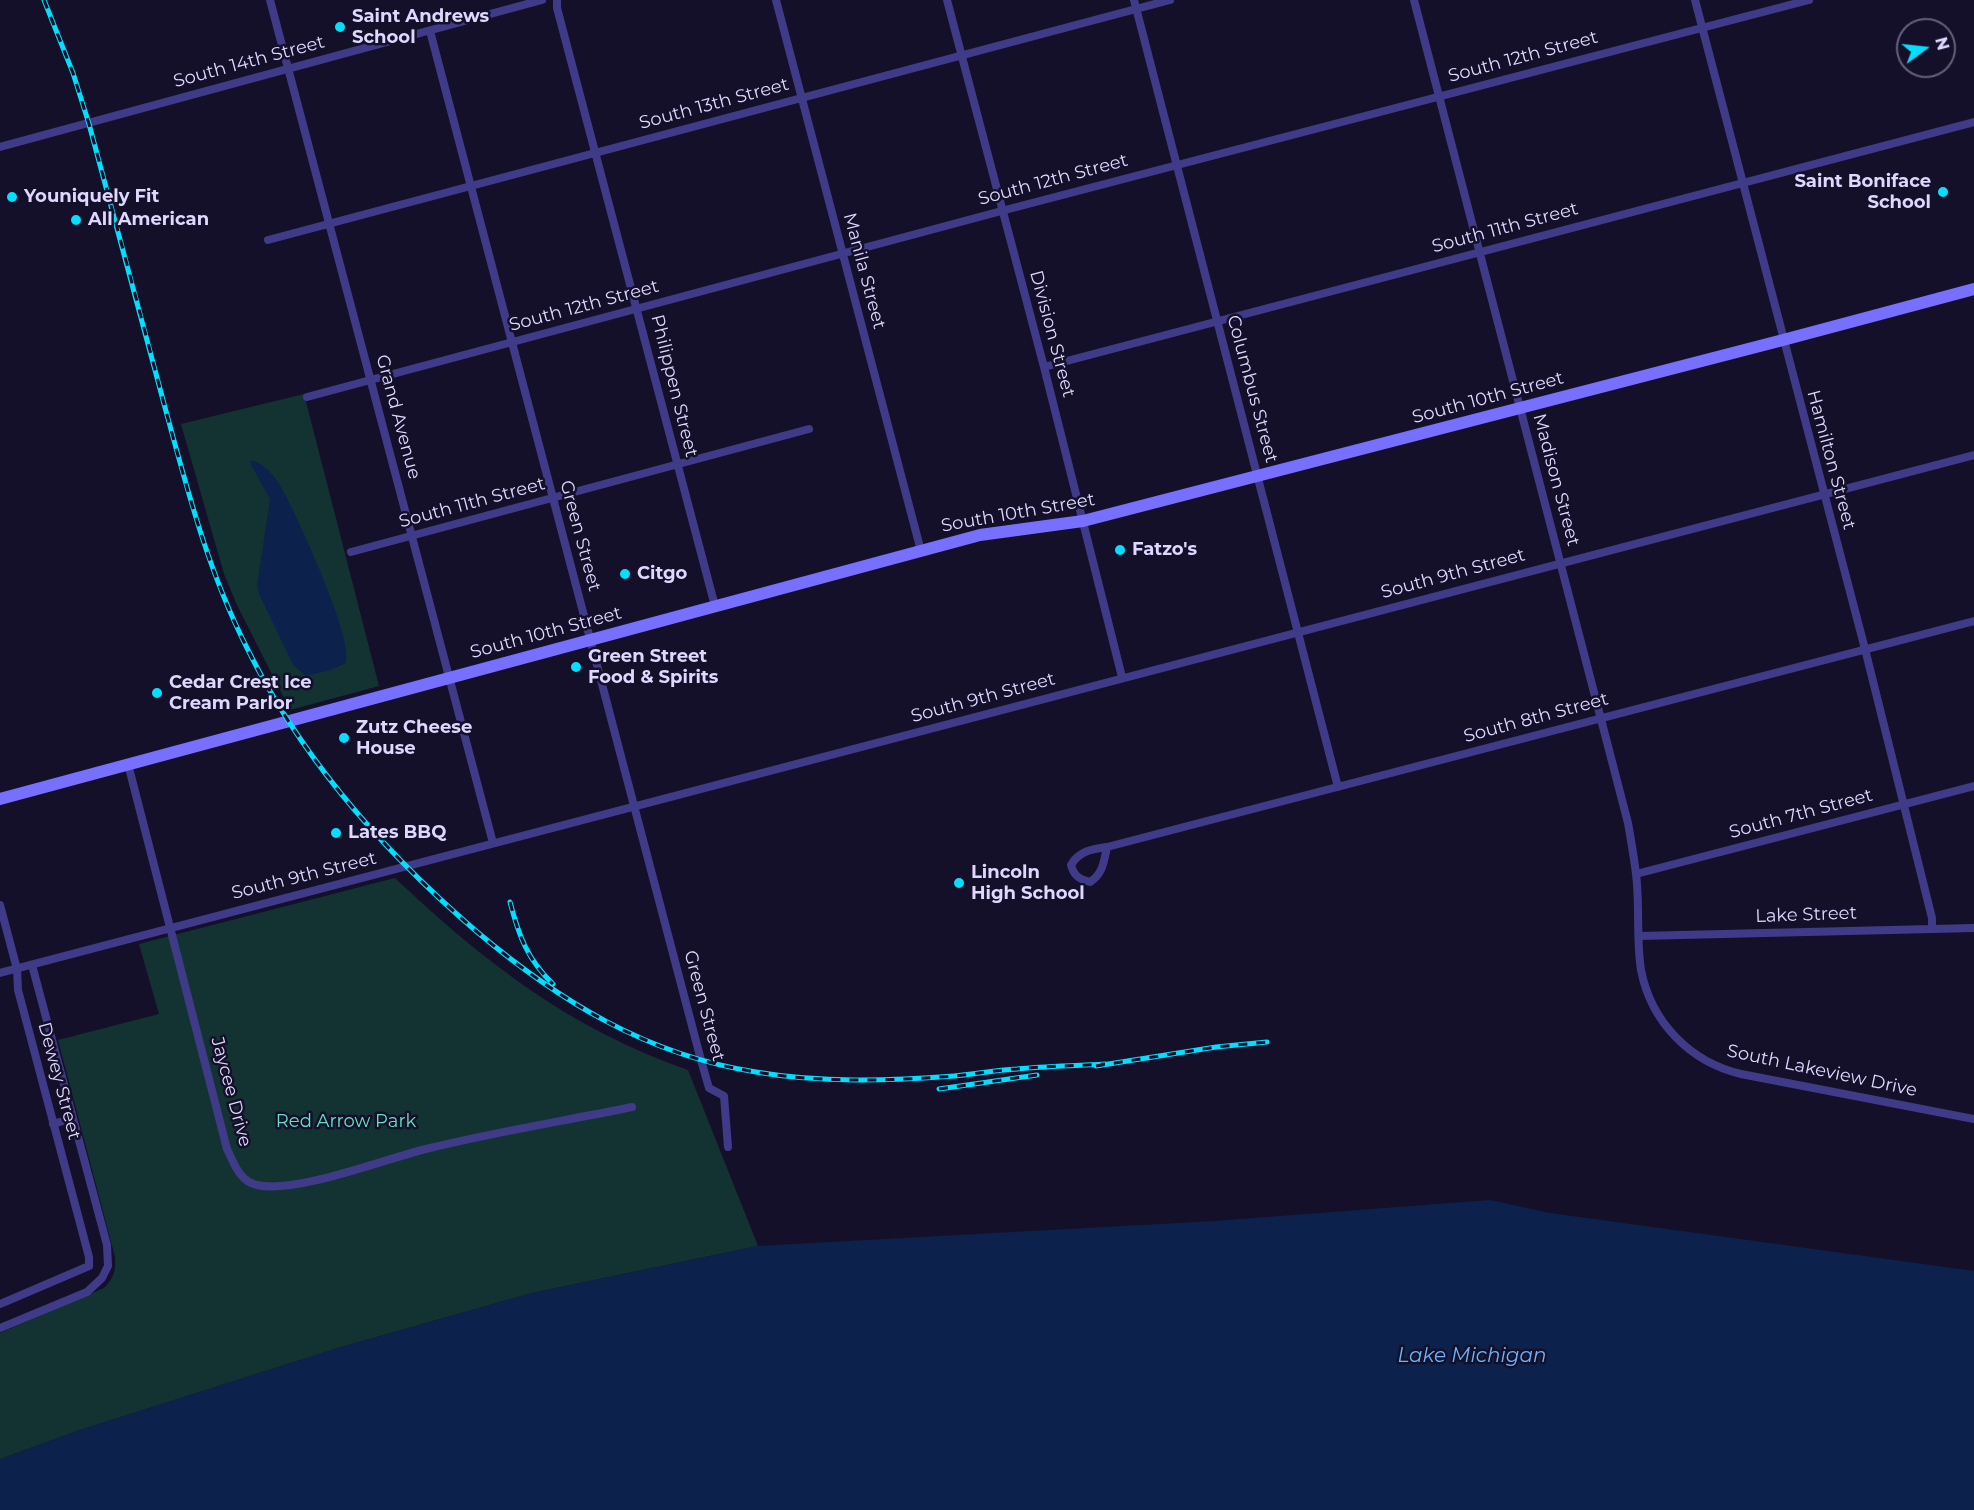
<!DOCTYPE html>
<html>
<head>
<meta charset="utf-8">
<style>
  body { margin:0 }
  #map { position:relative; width:1974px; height:1510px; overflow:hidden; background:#151029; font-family:Montserrat,sans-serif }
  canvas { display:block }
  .north { position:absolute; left:1896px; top:18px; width:60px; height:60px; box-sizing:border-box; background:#151029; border:2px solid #65607f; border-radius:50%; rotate:75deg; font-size:16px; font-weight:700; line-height:24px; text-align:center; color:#ded8ff }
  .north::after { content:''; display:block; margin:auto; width:21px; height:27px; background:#04deff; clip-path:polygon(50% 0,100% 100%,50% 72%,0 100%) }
</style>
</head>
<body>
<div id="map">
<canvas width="1974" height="1510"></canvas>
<div class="north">N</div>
</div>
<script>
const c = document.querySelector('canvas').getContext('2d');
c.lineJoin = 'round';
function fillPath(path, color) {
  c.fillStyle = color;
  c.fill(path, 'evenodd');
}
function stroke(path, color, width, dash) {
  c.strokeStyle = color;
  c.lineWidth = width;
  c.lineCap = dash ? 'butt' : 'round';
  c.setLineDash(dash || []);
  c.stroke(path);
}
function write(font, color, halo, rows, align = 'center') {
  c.font = font + ' Montserrat,sans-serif';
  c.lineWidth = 5;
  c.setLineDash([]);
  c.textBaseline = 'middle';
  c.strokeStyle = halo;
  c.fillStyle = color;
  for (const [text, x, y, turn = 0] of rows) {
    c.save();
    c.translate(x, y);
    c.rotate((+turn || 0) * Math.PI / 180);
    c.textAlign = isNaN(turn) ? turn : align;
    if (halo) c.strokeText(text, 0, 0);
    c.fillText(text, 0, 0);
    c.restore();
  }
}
fillPath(new Path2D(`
  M 304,394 L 379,686 L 290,710 L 237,605 L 224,574 L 181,424 Z
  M 395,878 C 484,962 570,1029 688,1070 L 758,1246 L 532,1293 L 338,1348 L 80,1430 L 0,1459 L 0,1333 L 104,1288 C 114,1278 116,1270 115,1257 L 58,1040 L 159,1014 L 139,944 Z`), '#133333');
fillPath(new Path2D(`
  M 251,460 C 264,463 275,476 281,487 C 296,513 354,639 346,663 L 330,670 L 306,676 L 293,665 L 259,594 L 257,585 L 270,499 L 250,463 Z
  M 1490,1200 L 1550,1213 L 1974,1271 L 1974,1510 L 0,1510 L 0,1459 L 80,1430 L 338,1348 L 532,1293 L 758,1246 L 1215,1221 Z`), '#0c224c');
stroke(new Path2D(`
  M 270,0 L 493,843
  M 557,0 L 557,8 L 715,606
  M 776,0 L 921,551
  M 947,0 L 1044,367 L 1122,677
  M 1134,0 L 1338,787
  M 1414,0 L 1628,823 C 1631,840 1634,857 1636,874 C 1640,905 1636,939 1641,970 C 1651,1022 1690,1062 1741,1074 L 1974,1119
  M 1695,0 L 1865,649 L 1932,918 L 1932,928
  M 430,31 L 701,1060 L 709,1088 L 724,1096 L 728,1147
  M 0,147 L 542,0
  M 268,240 L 1170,0
  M 1044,367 L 1974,122
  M 307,397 L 1009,209 L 1809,0
  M 351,552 L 809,429
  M 128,764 L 227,1149 C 234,1163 239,1181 257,1185 C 296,1194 384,1159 426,1149 C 494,1132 564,1121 632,1107
  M 1107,847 C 1104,861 1103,874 1090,882 C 1079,879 1074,876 1071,865 C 1079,851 1092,849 1107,847 L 1974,621
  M 1636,874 L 1974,786
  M 0,905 L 17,969 L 18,990 L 89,1257 L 89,1266
  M 1639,936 L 1974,928
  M 0,973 L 1974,455
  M 53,1124 L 73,1118
  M 0,1304 L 89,1266
  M 0,1328 L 87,1292 L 102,1278 L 108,1266 L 107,1245 L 32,965`), '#403b89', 8);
stroke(new Path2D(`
  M 0,799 L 980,535 L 1083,521 L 1783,340 L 1974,289`), '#776fff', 12);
const rail = new Path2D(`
  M 44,0 L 73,73 L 89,124 C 114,216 139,308 163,400 C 186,485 207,569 247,648 C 301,758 384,852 476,931 C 559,1001 647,1055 756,1072 C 821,1083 888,1081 954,1076 C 975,1074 996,1070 1017,1069 C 1046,1066 1075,1066 1105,1064
  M 510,902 C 519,936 527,959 553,984
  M 1096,1066 L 1216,1047 L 1267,1042
  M 939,1089 L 1037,1075`);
stroke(rail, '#04deff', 5);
stroke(rail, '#151029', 3, [9]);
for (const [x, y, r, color] of [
  [340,27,6,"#04deff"],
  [1943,192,6,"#04deff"],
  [12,197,6,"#04deff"],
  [76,220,6,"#04deff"],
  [1120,550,6,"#04deff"],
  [625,574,6,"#04deff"],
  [576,667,6,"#04deff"],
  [157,693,6,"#04deff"],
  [344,738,6,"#04deff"],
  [336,833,6,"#04deff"],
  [959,883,6,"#04deff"]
]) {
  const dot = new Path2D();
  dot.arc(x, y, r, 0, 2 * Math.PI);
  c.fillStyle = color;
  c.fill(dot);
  stroke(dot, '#151029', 2);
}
write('bold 18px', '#ded8ff', '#151029', [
  ["Saint Andrews",352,17],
  ["School",352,38],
  ["Saint Boniface",1931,182,"right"],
  ["School",1931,203,"right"],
  ["Youniquely Fit",24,197],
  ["All American",88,220],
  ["Fatzo's",1132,550],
  ["Citgo",637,574],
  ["Green Street",588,657],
  ["Food & Spirits",588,678],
  ["Cedar Crest Ice",169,683],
  ["Cream Parlor",169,704],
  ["Zutz Cheese",356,728],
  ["House",356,749],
  ["Lates BBQ",348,833],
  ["Lincoln",971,873],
  ["High School",971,894]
], 'left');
write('18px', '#ded8ff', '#151029', [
  ["South 12th Street",1523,57,-15],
  ["South 14th Street",249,62,-15],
  ["South 13th Street",714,104,-15],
  ["South 12th Street",1053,180,-15],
  ["South 11th Street",1505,228,-15],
  ["Manila Street",864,271,75],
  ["South 12th Street",584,306,-15],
  ["Division Street",1052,334,75],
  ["Philippen Street",674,386,76],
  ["Columbus Street",1252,389,75],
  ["South 10th Street",1488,398,-15],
  ["Grand Avenue",398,417,75],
  ["Hamilton Street",1831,460,75],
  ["Madison Street",1556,480,75],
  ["South 11th Street",472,503,-15],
  ["South 10th Street",1018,513,-10],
  ["Green Street",580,536,75],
  ["South 9th Street",1453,574,-15],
  ["South 10th Street",546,633,-15],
  ["South 9th Street",983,698,-15],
  ["South 8th Street",1536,718,-15],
  ["South 7th Street",1801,814,-15],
  ["South 9th Street",304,876,-14],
  ["Lake Street",1806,915,-2],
  ["Green Street",704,1006,75],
  ["South Lakeview Drive",1822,1071,12],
  ["Dewey Street",59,1081,75],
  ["Jaycee Drive",231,1092,75]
]);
write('18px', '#61e2c6', '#151029', [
  ["Red Arrow Park",346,1122]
]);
write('italic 20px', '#66b4ff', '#151029', [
  ["Lake Michigan",1472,1356]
]);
</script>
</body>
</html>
